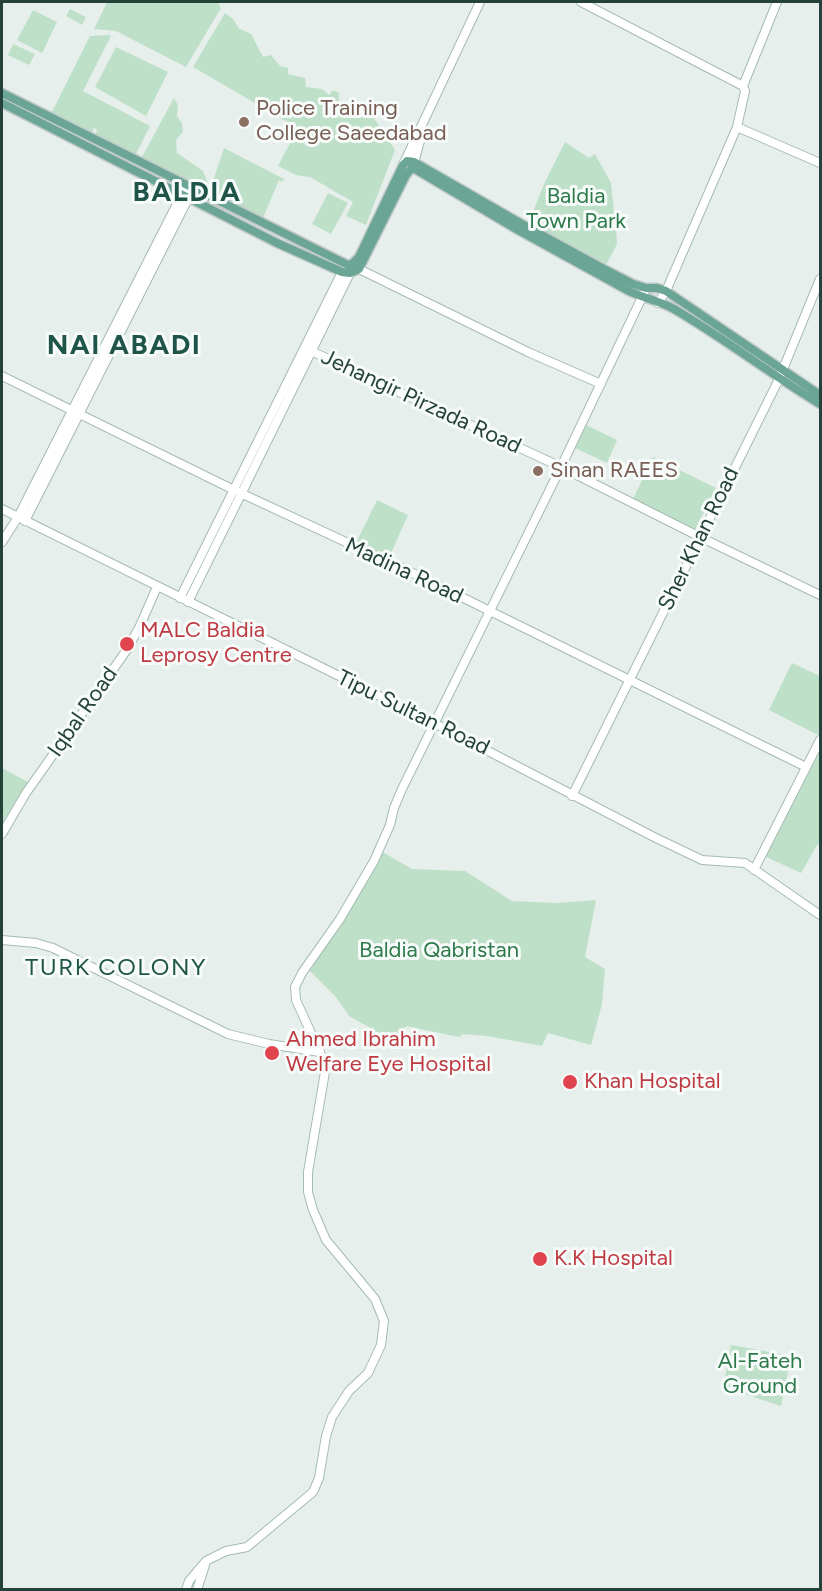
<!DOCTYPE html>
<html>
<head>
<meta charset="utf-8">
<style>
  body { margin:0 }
  #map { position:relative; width:822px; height:1591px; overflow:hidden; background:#e6efeb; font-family:Figtree,sans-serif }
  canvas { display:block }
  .frame { position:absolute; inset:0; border:3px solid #24423a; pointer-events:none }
</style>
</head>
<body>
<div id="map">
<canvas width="822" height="1591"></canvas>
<div class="frame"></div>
</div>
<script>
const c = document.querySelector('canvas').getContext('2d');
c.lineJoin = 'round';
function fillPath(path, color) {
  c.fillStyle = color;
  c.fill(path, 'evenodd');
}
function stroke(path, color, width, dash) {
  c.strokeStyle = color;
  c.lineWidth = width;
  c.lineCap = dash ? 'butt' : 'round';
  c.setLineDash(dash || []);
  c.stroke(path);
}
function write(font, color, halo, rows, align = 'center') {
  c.font = font + ' Figtree,sans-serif';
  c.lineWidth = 6;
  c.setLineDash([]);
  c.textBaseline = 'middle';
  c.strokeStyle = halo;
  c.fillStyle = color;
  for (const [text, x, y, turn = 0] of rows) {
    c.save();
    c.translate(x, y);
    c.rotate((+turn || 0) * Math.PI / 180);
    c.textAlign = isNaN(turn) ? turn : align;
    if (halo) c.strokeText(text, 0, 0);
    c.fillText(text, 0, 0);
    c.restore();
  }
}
fillPath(new Path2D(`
  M 107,2 L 218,2 L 221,8 L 186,67 L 116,31 L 94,29 Z
  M 70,9 L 86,17 L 82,25 L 66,16 Z
  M 33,10 L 57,22 L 42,53 L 17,40 Z
  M 225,13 L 234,20 L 238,28 L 251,34 L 263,57 L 271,55 L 280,66 L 288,68 L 288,74 L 305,78 L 306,87 L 322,89 L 329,95 L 333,90 L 339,93 L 339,101 L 372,115 L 395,150 L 366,225 L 346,216 L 353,202 L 310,177 L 296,175 L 278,166 L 298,128 L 193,67 Z
  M 108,35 L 111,36 L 83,91 L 150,126 L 136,154 L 96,134 L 97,129 L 94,128 L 92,132 L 52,112 L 90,36 Z
  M 13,44 L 35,54 L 29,65 L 8,55 Z
  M 116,47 L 168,72 L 146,116 L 95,87 Z
  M 174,98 L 178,105 L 177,116 L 182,123 L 183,132 L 176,140 L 177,153 L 203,171 L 208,183 L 204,188 L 142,157 Z
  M 565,142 L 589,158 L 595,154 L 611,183 L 616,230 L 617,244 L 604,269 L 527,227 L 544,184 Z
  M 224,148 L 284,179 L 282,182 L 279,180 L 263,218 L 212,192 L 214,189 L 211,187 Z
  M 328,193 L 348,203 L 331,234 L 312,224 Z
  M 582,423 L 617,440 L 607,463 L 571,446 Z
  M 653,457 L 716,488 L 695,530 L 633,499 Z
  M 377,500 L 408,515 L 387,562 L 354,547 Z
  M 792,663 L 820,676 L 820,736 L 769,710 Z
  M 820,746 L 820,844 L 817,845 L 801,873 L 762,855 Z
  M 2,768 L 28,782 L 2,823 Z
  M 381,851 L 412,869 L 465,871 L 512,901 L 556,903 L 596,900 L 585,957 L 605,969 L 602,1004 L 591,1045 L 548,1033 L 542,1046 L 487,1036 L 463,1034 L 459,1037 L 406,1026 L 400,1037 L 385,1036 L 349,1016 L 336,997 L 305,966 Z
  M 731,1345 L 791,1356 L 781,1406 L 723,1387 Z`), '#bfe0c8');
const secondary = new Path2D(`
  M 581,2 L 743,86
  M 737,127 L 820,163
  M 403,165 L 480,2
  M 413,166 L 422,134
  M 359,269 L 528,352 L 601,384
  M 658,303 L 666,291 L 737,127 L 745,91 L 743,86 L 777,2
  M 311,351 L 561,467 L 700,537 L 820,595
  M 2,376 L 234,490 L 419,576 L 806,767
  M 2,509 L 434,723 L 654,837 L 702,860 L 745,863 L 820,915
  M 25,521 L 191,193
  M 2,542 L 18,517 L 186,186
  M 180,598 L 342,272
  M 188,602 L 350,273
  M 572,796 L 779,379 L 820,279
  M 2,834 L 26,793 L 126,651 L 139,628 L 157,587
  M 754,870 L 820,740
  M 2,940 L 36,943 L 53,948 L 228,1034 L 269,1044 L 320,1052
  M 186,1590 L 189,1581 L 206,1561 L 226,1551 L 247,1547 L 313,1492 L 319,1478 L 326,1436 L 332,1417 L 349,1391 L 368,1373 L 381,1345 L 384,1321 L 375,1299 L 326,1240 L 313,1210 L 308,1192 L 308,1172 L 326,1066 L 296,1000 L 295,987 L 302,973 L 340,919 L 374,861 L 390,825 L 394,808 L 402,789 L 561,467 L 644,293
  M 197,1590 L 205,1565`);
const primary = new Path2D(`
  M 2,93 L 348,265 L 352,264 L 359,257 L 403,165 L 407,161 L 414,162 L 527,227 L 604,269 L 633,284 L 646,288 L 657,288 L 666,291 L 820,395
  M 2,103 L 277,243 L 342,272 L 350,273 L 359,269 L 406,175 L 411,169 L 415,169 L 518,230 L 627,290 C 642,298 660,301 674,309 C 724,338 770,374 820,404`);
stroke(secondary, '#a4bbb3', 10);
stroke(primary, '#c2cac8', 11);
stroke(secondary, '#fff', 8);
stroke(primary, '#6aa596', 8);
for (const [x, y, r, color] of [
  [244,122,6,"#8d6e63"],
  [538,471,6,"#8d6e63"],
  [127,644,8,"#e0444e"],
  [272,1053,8,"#e0444e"],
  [570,1082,8,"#e0444e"],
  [540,1259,8,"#e0444e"]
]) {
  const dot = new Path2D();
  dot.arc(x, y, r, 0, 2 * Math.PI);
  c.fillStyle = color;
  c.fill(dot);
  stroke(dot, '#f7fbf9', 2);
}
write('22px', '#785e54', '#f7fbf9', [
  ["Police Training",256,109],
  ["College Saeedabad",256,134],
  ["Sinan RAEES",550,471]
], 'left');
write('22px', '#2d7a4b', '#f7fbf9', [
  ["Baldia",576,197],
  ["Town Park",576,222],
  ["Baldia Qabristan",439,951],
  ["Al-Fateh",760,1362],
  ["Ground",760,1387]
]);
write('22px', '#24423a', '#f7fbf9', [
  ["Jehangir Pirzada Road",421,402,25],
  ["Sher Khan Road",699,539,-64],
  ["Madina Road",404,571,25],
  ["Iqbal Road",83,712,-55],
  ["Tipu Sultan Road",413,713,26]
]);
write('22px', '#be3a42', '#f7fbf9', [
  ["MALC Baldia",140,631],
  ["Leprosy Centre",140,656],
  ["Ahmed Ibrahim",286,1040],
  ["Welfare Eye Hospital",286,1065],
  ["Khan Hospital",584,1082],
  ["K.K Hospital",554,1259]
], 'left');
c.letterSpacing = '1.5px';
write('24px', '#1f5548', '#f7fbf9', [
  ["TURK COLONY",116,968]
]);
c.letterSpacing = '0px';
c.letterSpacing = '1.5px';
write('bold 28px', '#1f5548', '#f7fbf9', [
  ["BALDIA",187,193],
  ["NAI ABADI",124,346]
]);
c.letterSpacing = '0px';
</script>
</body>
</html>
